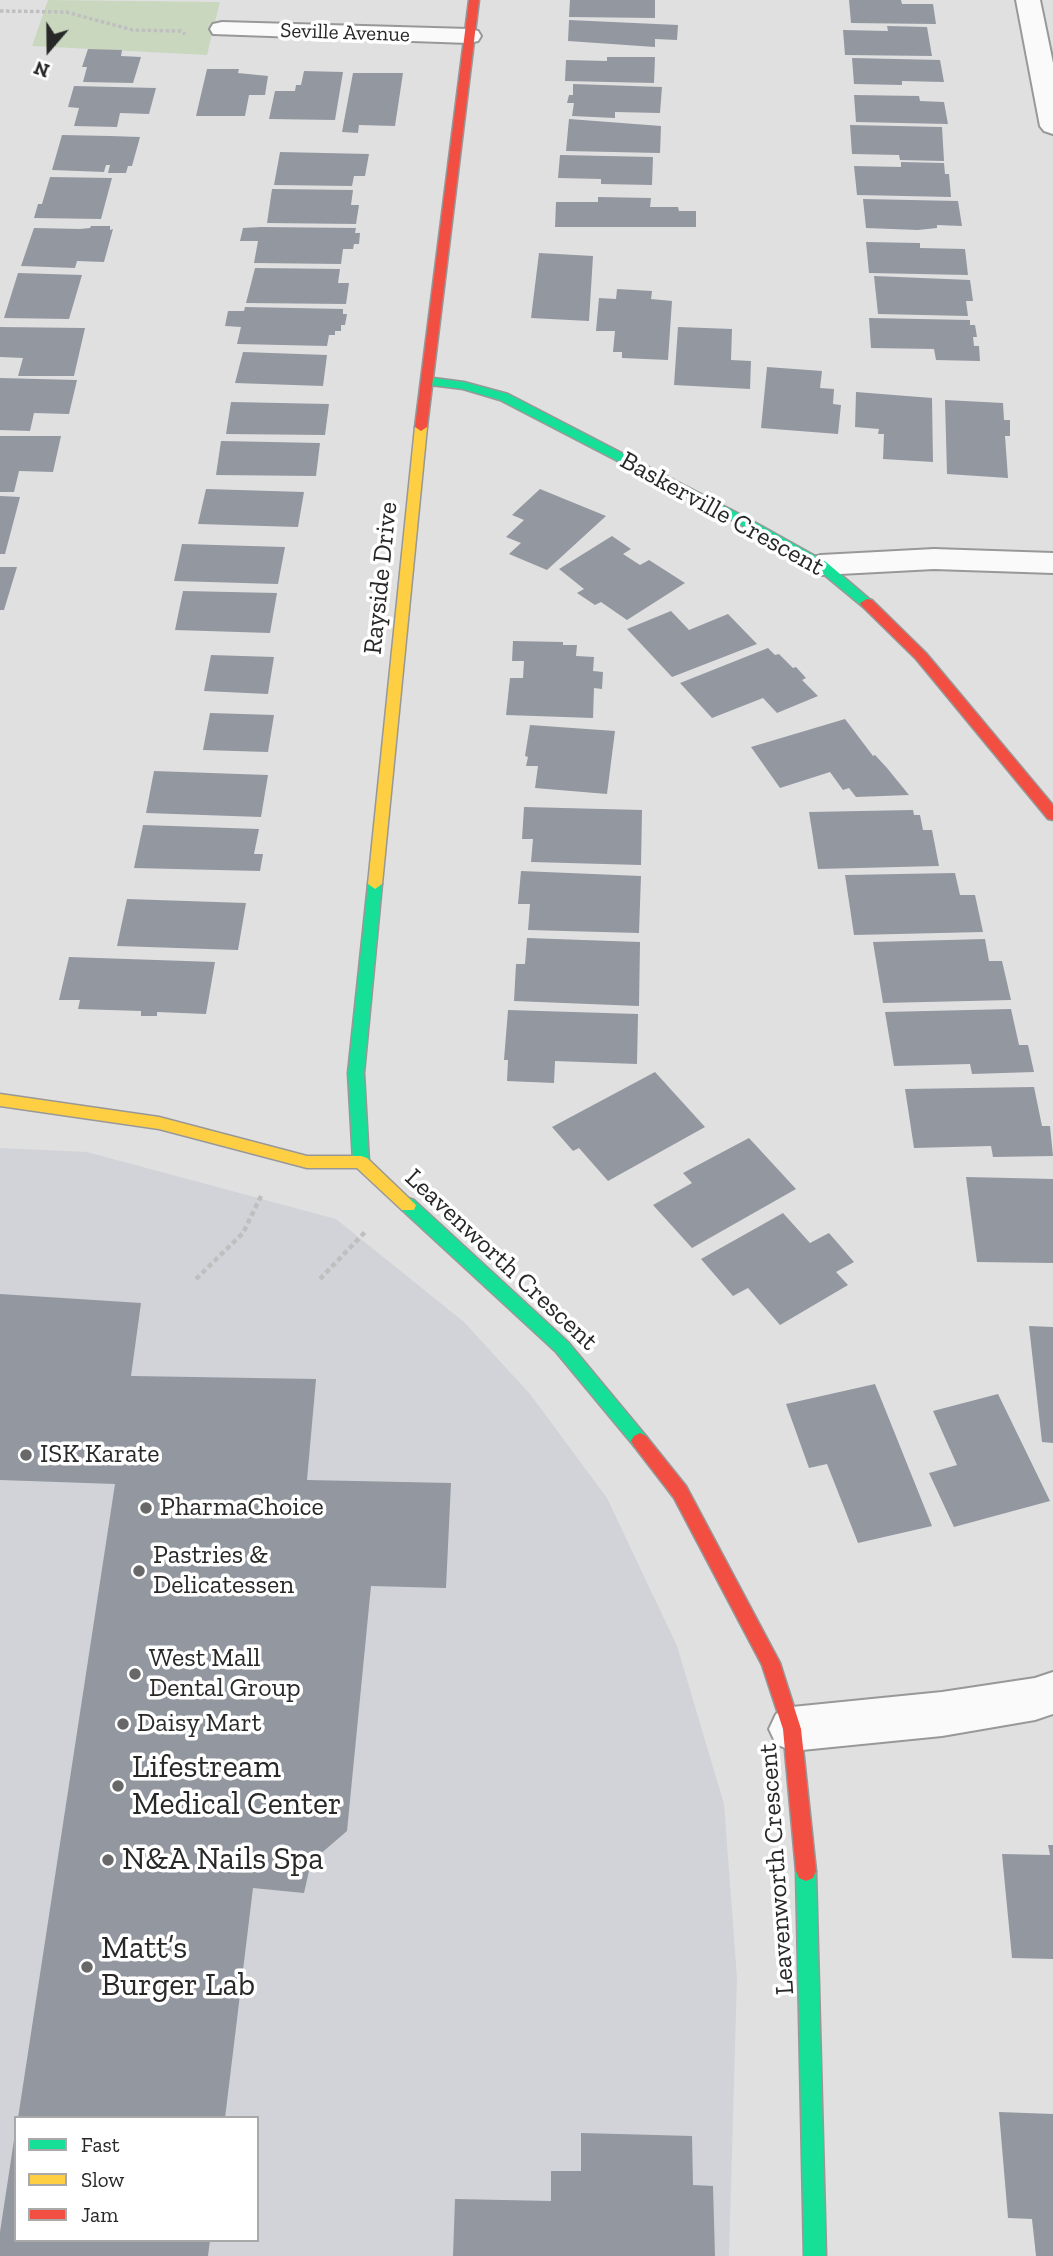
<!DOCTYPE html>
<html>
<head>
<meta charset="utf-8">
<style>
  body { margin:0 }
  #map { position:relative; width:1053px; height:2256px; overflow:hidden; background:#e0e0e1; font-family:"Zilla Slab",serif }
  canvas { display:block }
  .legend { position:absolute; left:14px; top:2116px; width:245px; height:126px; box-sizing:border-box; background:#fff; border:2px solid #a9a9a9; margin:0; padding:9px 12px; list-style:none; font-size:21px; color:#282828 }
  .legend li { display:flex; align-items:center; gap:14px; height:35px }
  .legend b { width:35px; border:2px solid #a9a9a9 }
  .north { position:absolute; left:14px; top:14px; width:70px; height:70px; -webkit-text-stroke:5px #fff; paint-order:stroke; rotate:200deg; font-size:19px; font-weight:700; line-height:28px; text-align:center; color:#282828 }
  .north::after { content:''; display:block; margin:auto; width:24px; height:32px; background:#282828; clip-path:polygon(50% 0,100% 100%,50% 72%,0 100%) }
</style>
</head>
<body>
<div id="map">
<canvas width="1053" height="2256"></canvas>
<ul class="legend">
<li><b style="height:9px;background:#16e098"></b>Fast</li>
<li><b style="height:9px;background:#ffcf43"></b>Slow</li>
<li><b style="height:9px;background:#f24e42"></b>Jam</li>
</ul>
<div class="north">N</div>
</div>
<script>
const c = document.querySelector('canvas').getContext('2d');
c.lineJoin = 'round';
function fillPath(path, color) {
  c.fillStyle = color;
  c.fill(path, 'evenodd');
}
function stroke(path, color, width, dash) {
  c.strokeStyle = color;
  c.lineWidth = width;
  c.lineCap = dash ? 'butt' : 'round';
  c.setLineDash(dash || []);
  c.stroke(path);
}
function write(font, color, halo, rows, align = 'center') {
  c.font = font + ' "Zilla Slab",serif';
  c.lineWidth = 7;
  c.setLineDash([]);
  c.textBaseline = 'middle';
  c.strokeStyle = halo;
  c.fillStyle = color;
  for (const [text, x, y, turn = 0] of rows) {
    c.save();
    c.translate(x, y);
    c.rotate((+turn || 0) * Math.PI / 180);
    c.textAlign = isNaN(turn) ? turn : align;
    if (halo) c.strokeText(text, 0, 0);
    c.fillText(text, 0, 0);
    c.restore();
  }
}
fillPath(new Path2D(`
  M 0,1148 L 87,1152 L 336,1219 L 464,1322 L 530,1394 L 607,1498 L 677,1646 L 724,1804 L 737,1978 L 729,2256 L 0,2256 ZM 16,2118 L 257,2118 L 257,2240 L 16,2240 Z`), '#d1d3d8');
fillPath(new Path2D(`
  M 48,0 L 220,2 L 207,55 L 32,46 Z`), '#c9d7be');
fillPath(new Path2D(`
  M 570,0 L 655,0 L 655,18 L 569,17 Z
  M 849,0 L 901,0 L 902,4 L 933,4 L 936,24 L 851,23 Z
  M 569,20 L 678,25 L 677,40 L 655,39 L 655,47 L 568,41 Z
  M 887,26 L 927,27 L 932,56 L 845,55 L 843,30 L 888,31 Z
  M 88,49 L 122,50 L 121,56 L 141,57 L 133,83 L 83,82 L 87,67 L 82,67 Z
  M 607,57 L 655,57 L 654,83 L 565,81 L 566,60 L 607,61 Z
  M 852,58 L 940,60 L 944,82 L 902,81 L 902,85 L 854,84 Z
  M 207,69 L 239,69 L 238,73 L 268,76 L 265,95 L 249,95 L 245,116 L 196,116 Z
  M 304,71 L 343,72 L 335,120 L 269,119 L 275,91 L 295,91 L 296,85 L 301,85 Z
  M 353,73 L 403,73 L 395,126 L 359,125 L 358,133 L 342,132 Z
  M 573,84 L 662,87 L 660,113 L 615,112 L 615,118 L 572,116 L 574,103 L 567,103 L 569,95 L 573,95 Z
  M 74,86 L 156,88 L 149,114 L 120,113 L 117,127 L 74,126 L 79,108 L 68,107 Z
  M 854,95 L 919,96 L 920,101 L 944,102 L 948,124 L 856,122 Z
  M 569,119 L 661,126 L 660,153 L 566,151 Z
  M 850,125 L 942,127 L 944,161 L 900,160 L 899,155 L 852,154 Z
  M 62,135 L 110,136 L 140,137 L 132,166 L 128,166 L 126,173 L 108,173 L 110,165 L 106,165 L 104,172 L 52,170 Z
  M 280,152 L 369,154 L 365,176 L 354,176 L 352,186 L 274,185 Z
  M 560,155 L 653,157 L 652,185 L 601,184 L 601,179 L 558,178 Z
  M 901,162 L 944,163 L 945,174 L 949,174 L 951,197 L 857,195 L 854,166 L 901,167 Z
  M 50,177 L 112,178 L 101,219 L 34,218 L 38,204 L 42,204 Z
  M 272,189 L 353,190 L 351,205 L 359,205 L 356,224 L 267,223 Z
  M 598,197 L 651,198 L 650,207 L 678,207 L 679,211 L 696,211 L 696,227 L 555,227 L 556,202 L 598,202 Z
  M 863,199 L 958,201 L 962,226 L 937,225 L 937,228 L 918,230 L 866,228 Z
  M 91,226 L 110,226 L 110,230 L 113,229 L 104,262 L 77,261 L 75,268 L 21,266 L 34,228 L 80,229 L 90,228 Z
  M 261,227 L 356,228 L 355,233 L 360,233 L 359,244 L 354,244 L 353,249 L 343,249 L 341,264 L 254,263 L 258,241 L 240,241 L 243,228 Z
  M 866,242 L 920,243 L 920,248 L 965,249 L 968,275 L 869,273 Z
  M 539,253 L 593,256 L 589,321 L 531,318 Z
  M 255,268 L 340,269 L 338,283 L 349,283 L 346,304 L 246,303 Z
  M 18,273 L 82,275 L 69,319 L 4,318 Z
  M 874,276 L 970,280 L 973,301 L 966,301 L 968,316 L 878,314 Z
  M 617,289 L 652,291 L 651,299 L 672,301 L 668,360 L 622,358 L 622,352 L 613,352 L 615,331 L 596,331 L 599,298 L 616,299 Z
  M 245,307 L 343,309 L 343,314 L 347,314 L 345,325 L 341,325 L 341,331 L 335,331 L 335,335 L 329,335 L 327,346 L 237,344 L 241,327 L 225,326 L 228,311 L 244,311 Z
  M 869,318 L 970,320 L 970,325 L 975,325 L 977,337 L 973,337 L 974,346 L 979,346 L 980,361 L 936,360 L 934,349 L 871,348 Z
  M 0,327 L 85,328 L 74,376 L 18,376 L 23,358 L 0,357 Z
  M 678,327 L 732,329 L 731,360 L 751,361 L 750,389 L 674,385 Z
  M 243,352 L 327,355 L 323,386 L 235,383 Z
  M 767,367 L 822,371 L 820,388 L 834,389 L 833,404 L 841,405 L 838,434 L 761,428 Z
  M 0,378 L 77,380 L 69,414 L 34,413 L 30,431 L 0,430 Z
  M 856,392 L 932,398 L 933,462 L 883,459 L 884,434 L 878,434 L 879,429 L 855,427 Z
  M 945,400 L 1003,403 L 1004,420 L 1010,420 L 1010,436 L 1005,436 L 1008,478 L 947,474 Z
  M 231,402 L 329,404 L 325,435 L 226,434 Z
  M 0,436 L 61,436 L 53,472 L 19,471 L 14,492 L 0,492 Z
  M 221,441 L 320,443 L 316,476 L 216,475 Z
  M 206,489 L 304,492 L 298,527 L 198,524 Z
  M 540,489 L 606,516 L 547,570 L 509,554 L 521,543 L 506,537 L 524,520 L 512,515 Z
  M 0,496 L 20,497 L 5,554 L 0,554 Z
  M 612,536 L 631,549 L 623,554 L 640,565 L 649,560 L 685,583 L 627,620 L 601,602 L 595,605 L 577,593 L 584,589 L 559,569 Z
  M 182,544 L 285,547 L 278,584 L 174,581 Z
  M 0,567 L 17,567 L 4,610 L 0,610 Z
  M 183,591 L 277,593 L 270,633 L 175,630 Z
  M 671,611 L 689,630 L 728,614 L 757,644 L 672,677 L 627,629 Z
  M 513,641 L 563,642 L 563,645 L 577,645 L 576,656 L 594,657 L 593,671 L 603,672 L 602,689 L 594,688 L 593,718 L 506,715 L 510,678 L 523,678 L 524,661 L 512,661 Z
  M 768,648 L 775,655 L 779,654 L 793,668 L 796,667 L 806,678 L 802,680 L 818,696 L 777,713 L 763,698 L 712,718 L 680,683 Z
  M 211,655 L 274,657 L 268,694 L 204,691 Z
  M 210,713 L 274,715 L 268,752 L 203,750 Z
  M 845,719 L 873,756 L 875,755 L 887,768 L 909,795 L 856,797 L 849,788 L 843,790 L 830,772 L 780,788 L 751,747 Z
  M 530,725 L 615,731 L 607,794 L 535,788 L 538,766 L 526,766 L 528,757 L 525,756 Z
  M 154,771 L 268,775 L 261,817 L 146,813 Z
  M 524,807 L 642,810 L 641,865 L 531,862 L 533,839 L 522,839 Z
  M 913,810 L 914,815 L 920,815 L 923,830 L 932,830 L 939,866 L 818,869 L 809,812 Z
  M 143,825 L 259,829 L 254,854 L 263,854 L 260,871 L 134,868 Z
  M 521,871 L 641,876 L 639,933 L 528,930 L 530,904 L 518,904 Z
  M 955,873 L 960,895 L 975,895 L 983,932 L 854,935 L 845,875 Z
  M 127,899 L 246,903 L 238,950 L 117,946 Z
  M 527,938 L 640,942 L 639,1006 L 514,1001 L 516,964 L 525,964 Z
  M 985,939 L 989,961 L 1002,961 L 1011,1000 L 883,1003 L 873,942 Z
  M 69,957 L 215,962 L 206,1014 L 157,1012 L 157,1016 L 141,1016 L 141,1011 L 78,1009 L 80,1000 L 59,1000 Z
  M 1011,1009 L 1019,1045 L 1028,1045 L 1034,1072 L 972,1074 L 970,1064 L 894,1066 L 885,1012 Z
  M 508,1010 L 638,1014 L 637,1064 L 555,1061 L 554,1083 L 507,1081 L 508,1060 L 504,1060 Z
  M 655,1072 L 705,1127 L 608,1181 L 579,1148 L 573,1151 L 552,1127 Z
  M 1034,1087 L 1042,1126 L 1050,1126 L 1053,1156 L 993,1157 L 991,1146 L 914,1148 L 905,1089 Z
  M 749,1138 L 796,1189 L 692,1248 L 653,1205 L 692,1183 L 683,1173 Z
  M 966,1177 L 1053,1179 L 1053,1263 L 977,1262 Z
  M 783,1213 L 810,1243 L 829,1233 L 854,1262 L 836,1272 L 848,1285 L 780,1325 L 748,1288 L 733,1296 L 701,1259 Z
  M 0,1294 L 141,1303 L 131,1376 L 316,1379 L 307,1480 L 451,1483 L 446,1588 L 371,1586 L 347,1831 L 311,1862 L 304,1893 L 253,1888 L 225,2118 L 18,2118 L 115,1484 L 0,1480 Z
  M 1029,1326 L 1053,1327 L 1053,1443 L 1042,1442 Z
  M 875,1384 L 932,1526 L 858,1543 L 827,1464 L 809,1468 L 786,1404 Z
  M 998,1394 L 1050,1501 L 954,1527 L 929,1473 L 957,1465 L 933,1411 Z
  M 1048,1845 L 1053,1845 L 1053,1959 L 1012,1958 L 1002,1854 L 1050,1855 Z
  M 999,2112 L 1053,2114 L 1053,2256 L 1036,2256 L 1032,2219 L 1008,2218 Z
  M 581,2133 L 692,2136 L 693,2185 L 713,2186 L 715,2256 L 453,2256 L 455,2199 L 551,2201 L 551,2171 L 581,2171 Z
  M 14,2140 L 16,2240 L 210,2240 L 208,2256 L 0,2256 L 0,2232 Z`), '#9397a0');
const street = new Path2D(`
  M 1016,0 L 1040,0 L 1053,63 L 1053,134 L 1044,131 L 1040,126 Z
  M 222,22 L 469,29 L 478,31 L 481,36 L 478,41 L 469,43 L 213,34 L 210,29 L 213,24 Z
  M 934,549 L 1053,553 L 1053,573 L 934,569 L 821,575 L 810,572 L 805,565 L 810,558 L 821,555 Z
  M 1053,1672 L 1053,1714 L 1035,1720 L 942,1736 L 792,1751 L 776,1744 L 769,1729 L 776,1714 L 792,1707 L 942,1692 L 1035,1678 Z`);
const fast = new Path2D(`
  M 426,377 L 464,382 L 508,394 L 749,519 L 826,562 L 874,603 L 867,607 L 862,606 L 816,568 L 741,525 L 500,400 L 463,389 L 422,384 L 422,378 Z
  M 375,879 L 382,884 L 364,1073 L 369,1162 L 367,1166 L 355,1166 L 353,1162 L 348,1073 L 368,884 Z
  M 408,1198 L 414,1200 L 568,1342 L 646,1436 L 649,1441 L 646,1446 L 640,1449 L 634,1446 L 556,1352 L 402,1210 L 400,1205 L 402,1200 Z
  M 806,1861 L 813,1864 L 816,1871 L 826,2256 L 804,2256 L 796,1871 L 799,1864 Z`);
const slow = new Path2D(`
  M 421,423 L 427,427 L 382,884 L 375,889 L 368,884 L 415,427 Z
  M 0,1094 L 159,1117 L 307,1156 L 361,1156 L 367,1158 L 416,1205 L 414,1210 L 402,1210 L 357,1168 L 307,1168 L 159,1129 L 0,1106 Z`);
const jam = new Path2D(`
  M 469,0 L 479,0 L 427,427 L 421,431 L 415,427 Z
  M 867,599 L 872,600 L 926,653 L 1053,805 L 1053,820 L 1048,819 L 916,659 L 862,606 L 860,603 Z
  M 640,1433 L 646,1436 L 686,1486 L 780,1663 L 801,1729 L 816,1871 L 813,1878 L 806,1881 L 799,1878 L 796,1871 L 783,1729 L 762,1665 L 674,1498 L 634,1446 L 631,1441 L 634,1436 Z`);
stroke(street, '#989898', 4);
stroke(fast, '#989898', 3);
stroke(slow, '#989898', 3);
stroke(jam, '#989898', 3);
stroke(new Path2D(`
  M 0,11 L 66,12 L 133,30 L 181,31 L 185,34`), '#bfbfc0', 3.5, [3.5, 2.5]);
stroke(new Path2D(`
  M 196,1279 L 243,1233 L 262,1194
  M 320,1279 L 367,1230`), '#bfbfc0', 4.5, [5, 3.5]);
fillPath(street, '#fafafa');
fillPath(fast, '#16e098');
fillPath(slow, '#ffcf43');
fillPath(jam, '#f24e42');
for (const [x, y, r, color] of [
  [26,1455,7,"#686869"],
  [146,1508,7,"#686869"],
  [139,1571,7,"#686869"],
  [135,1674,7,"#686869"],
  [123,1724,7,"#686869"],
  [118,1786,7,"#686869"],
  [108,1860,7,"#686869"],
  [87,1967,7,"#686869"]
]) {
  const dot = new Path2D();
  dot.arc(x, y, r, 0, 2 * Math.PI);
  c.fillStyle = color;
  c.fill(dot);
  stroke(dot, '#fff', 2.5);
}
write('21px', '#282828', '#fff', [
  ["Seville Avenue",345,33,2]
]);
write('26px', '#282828', '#fff', [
  ["Baskerville Crescent",722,514,29],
  ["Rayside Drive",381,578,-84],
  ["Leavenworth Crescent",501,1260,43],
  ["Leavenworth Crescent",777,1869,-94]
]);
write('26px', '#282828', '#fff', [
  ["ISK Karate",40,1455],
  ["PharmaChoice",160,1508],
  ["Pastries &",153,1556],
  ["Delicatessen",153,1586],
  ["West Mall",149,1659],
  ["Dental Group",149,1689],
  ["Daisy Mart",137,1724]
], 'left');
write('32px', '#282828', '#fff', [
  ["Lifestream",132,1768],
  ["Medical Center",132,1805],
  ["N&A Nails Spa",122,1860],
  ["Matt’s",101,1949],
  ["Burger Lab",101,1986]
], 'left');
</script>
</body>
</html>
